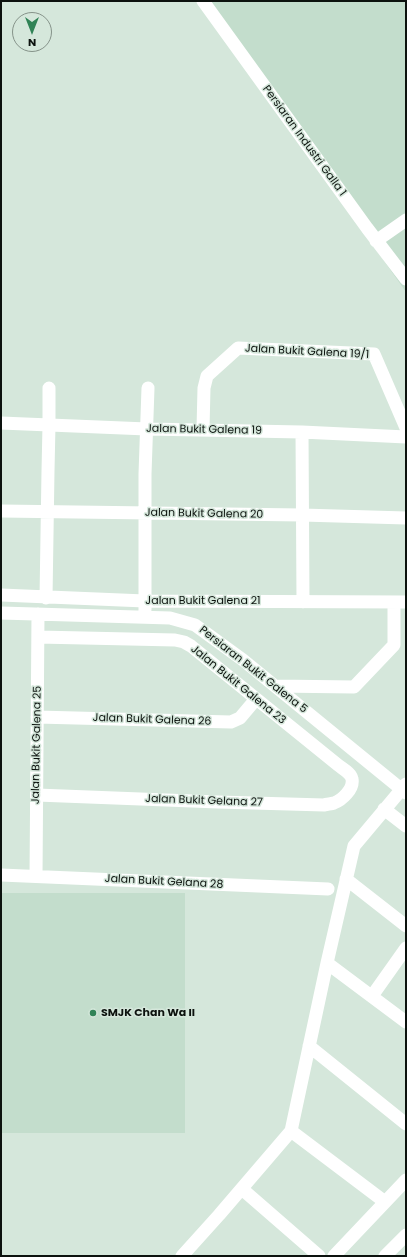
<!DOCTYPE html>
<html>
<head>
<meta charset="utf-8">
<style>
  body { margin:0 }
  #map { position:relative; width:407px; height:1257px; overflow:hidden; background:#d5e7db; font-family:Poppins,sans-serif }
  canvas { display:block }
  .frame { position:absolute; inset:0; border:2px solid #0c120e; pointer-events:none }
  .north { position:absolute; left:12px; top:12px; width:40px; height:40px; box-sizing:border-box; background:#d5e7db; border:1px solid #859289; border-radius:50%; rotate:180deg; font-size:11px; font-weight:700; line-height:16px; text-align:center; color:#0c120e }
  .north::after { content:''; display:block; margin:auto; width:14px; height:18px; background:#308356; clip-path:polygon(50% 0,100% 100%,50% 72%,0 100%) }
</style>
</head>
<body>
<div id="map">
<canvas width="407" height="1257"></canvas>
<div class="frame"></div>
<div class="north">N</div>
</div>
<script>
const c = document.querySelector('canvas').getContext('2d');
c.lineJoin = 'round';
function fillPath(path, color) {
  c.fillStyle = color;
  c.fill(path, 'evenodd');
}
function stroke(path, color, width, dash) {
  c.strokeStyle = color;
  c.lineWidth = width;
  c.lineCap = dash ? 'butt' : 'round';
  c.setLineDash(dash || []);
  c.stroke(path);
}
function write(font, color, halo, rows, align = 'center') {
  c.font = font + ' Poppins,sans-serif';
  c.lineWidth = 3;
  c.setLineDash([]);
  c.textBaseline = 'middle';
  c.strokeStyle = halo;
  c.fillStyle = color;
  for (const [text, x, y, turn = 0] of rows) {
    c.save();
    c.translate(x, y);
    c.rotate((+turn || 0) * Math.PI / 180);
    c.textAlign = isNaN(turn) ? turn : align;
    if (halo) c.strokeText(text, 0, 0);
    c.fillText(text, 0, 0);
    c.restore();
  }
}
fillPath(new Path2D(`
  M 200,1 L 406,1 L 406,292 Z
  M 1,893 L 185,893 L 185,1133 L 1,1133 Z`), '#c3ddcc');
stroke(new Path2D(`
  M 203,1 L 367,228 L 406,279
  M 376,241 L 406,220
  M 1,423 L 147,429 L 302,432 L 406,437
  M 203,429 L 204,388 L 207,376 L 238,348 L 374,354 L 406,428
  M 302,432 L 303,602
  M 1,511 L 302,515 L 406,518
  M 1,595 L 145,601 L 406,602
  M 46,598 L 48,471 L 49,425 L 49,388
  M 145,610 L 145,474 L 148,388
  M 1,613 L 170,618 L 195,625 L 243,660 L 406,793
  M 275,686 L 354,687 L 394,645 L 394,602
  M 37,717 L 231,722 L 240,718 L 256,699
  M 37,795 L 218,802 L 324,805 C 327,804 331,804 334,803 C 342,800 354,789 352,779 C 351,773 343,769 338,765 L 191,646 L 184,642 L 175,640 L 38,637
  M 384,809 L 406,826
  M 1,875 L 328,889
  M 36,876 L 38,614
  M 346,879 L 406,926
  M 327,963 L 406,1022
  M 372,996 L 406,948
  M 309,1046 L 406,1124
  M 291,1131 L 385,1202
  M 242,1189 L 319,1256
  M 182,1256 L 219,1215 L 291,1131 L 327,963 L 354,846 L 406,784
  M 334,1256 L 406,1180
  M 385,1256 L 406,1235`), '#fff', 13);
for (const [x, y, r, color] of [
  [93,1013,4,"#308356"]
]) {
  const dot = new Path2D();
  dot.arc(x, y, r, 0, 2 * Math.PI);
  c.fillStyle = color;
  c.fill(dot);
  stroke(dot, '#d5e7db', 1.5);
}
write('11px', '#0c120e', '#d5e7db', [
  ["Persiaran Industri Galla 1",304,141,54],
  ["Jalan Bukit Galena 19/1",307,352,3],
  ["Jalan Bukit Galena 19",204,430,1],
  ["Jalan Bukit Galena 20",204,514,1],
  ["Jalan Bukit Galena 21",203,601],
  ["Persiaran Bukit Galena 5",253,670,38],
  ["Jalan Bukit Galena 23",238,685,39],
  ["Jalan Bukit Galena 26",152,720,2],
  ["Jalan Bukit Galena 25",37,745,-89],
  ["Jalan Bukit Gelana 27",204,801,2],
  ["Jalan Bukit Gelana 28",164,882,3]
]);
write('bold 11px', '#0c120e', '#d5e7db', [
  ["SMJK Chan Wa II",101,1013]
], 'left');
</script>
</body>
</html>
